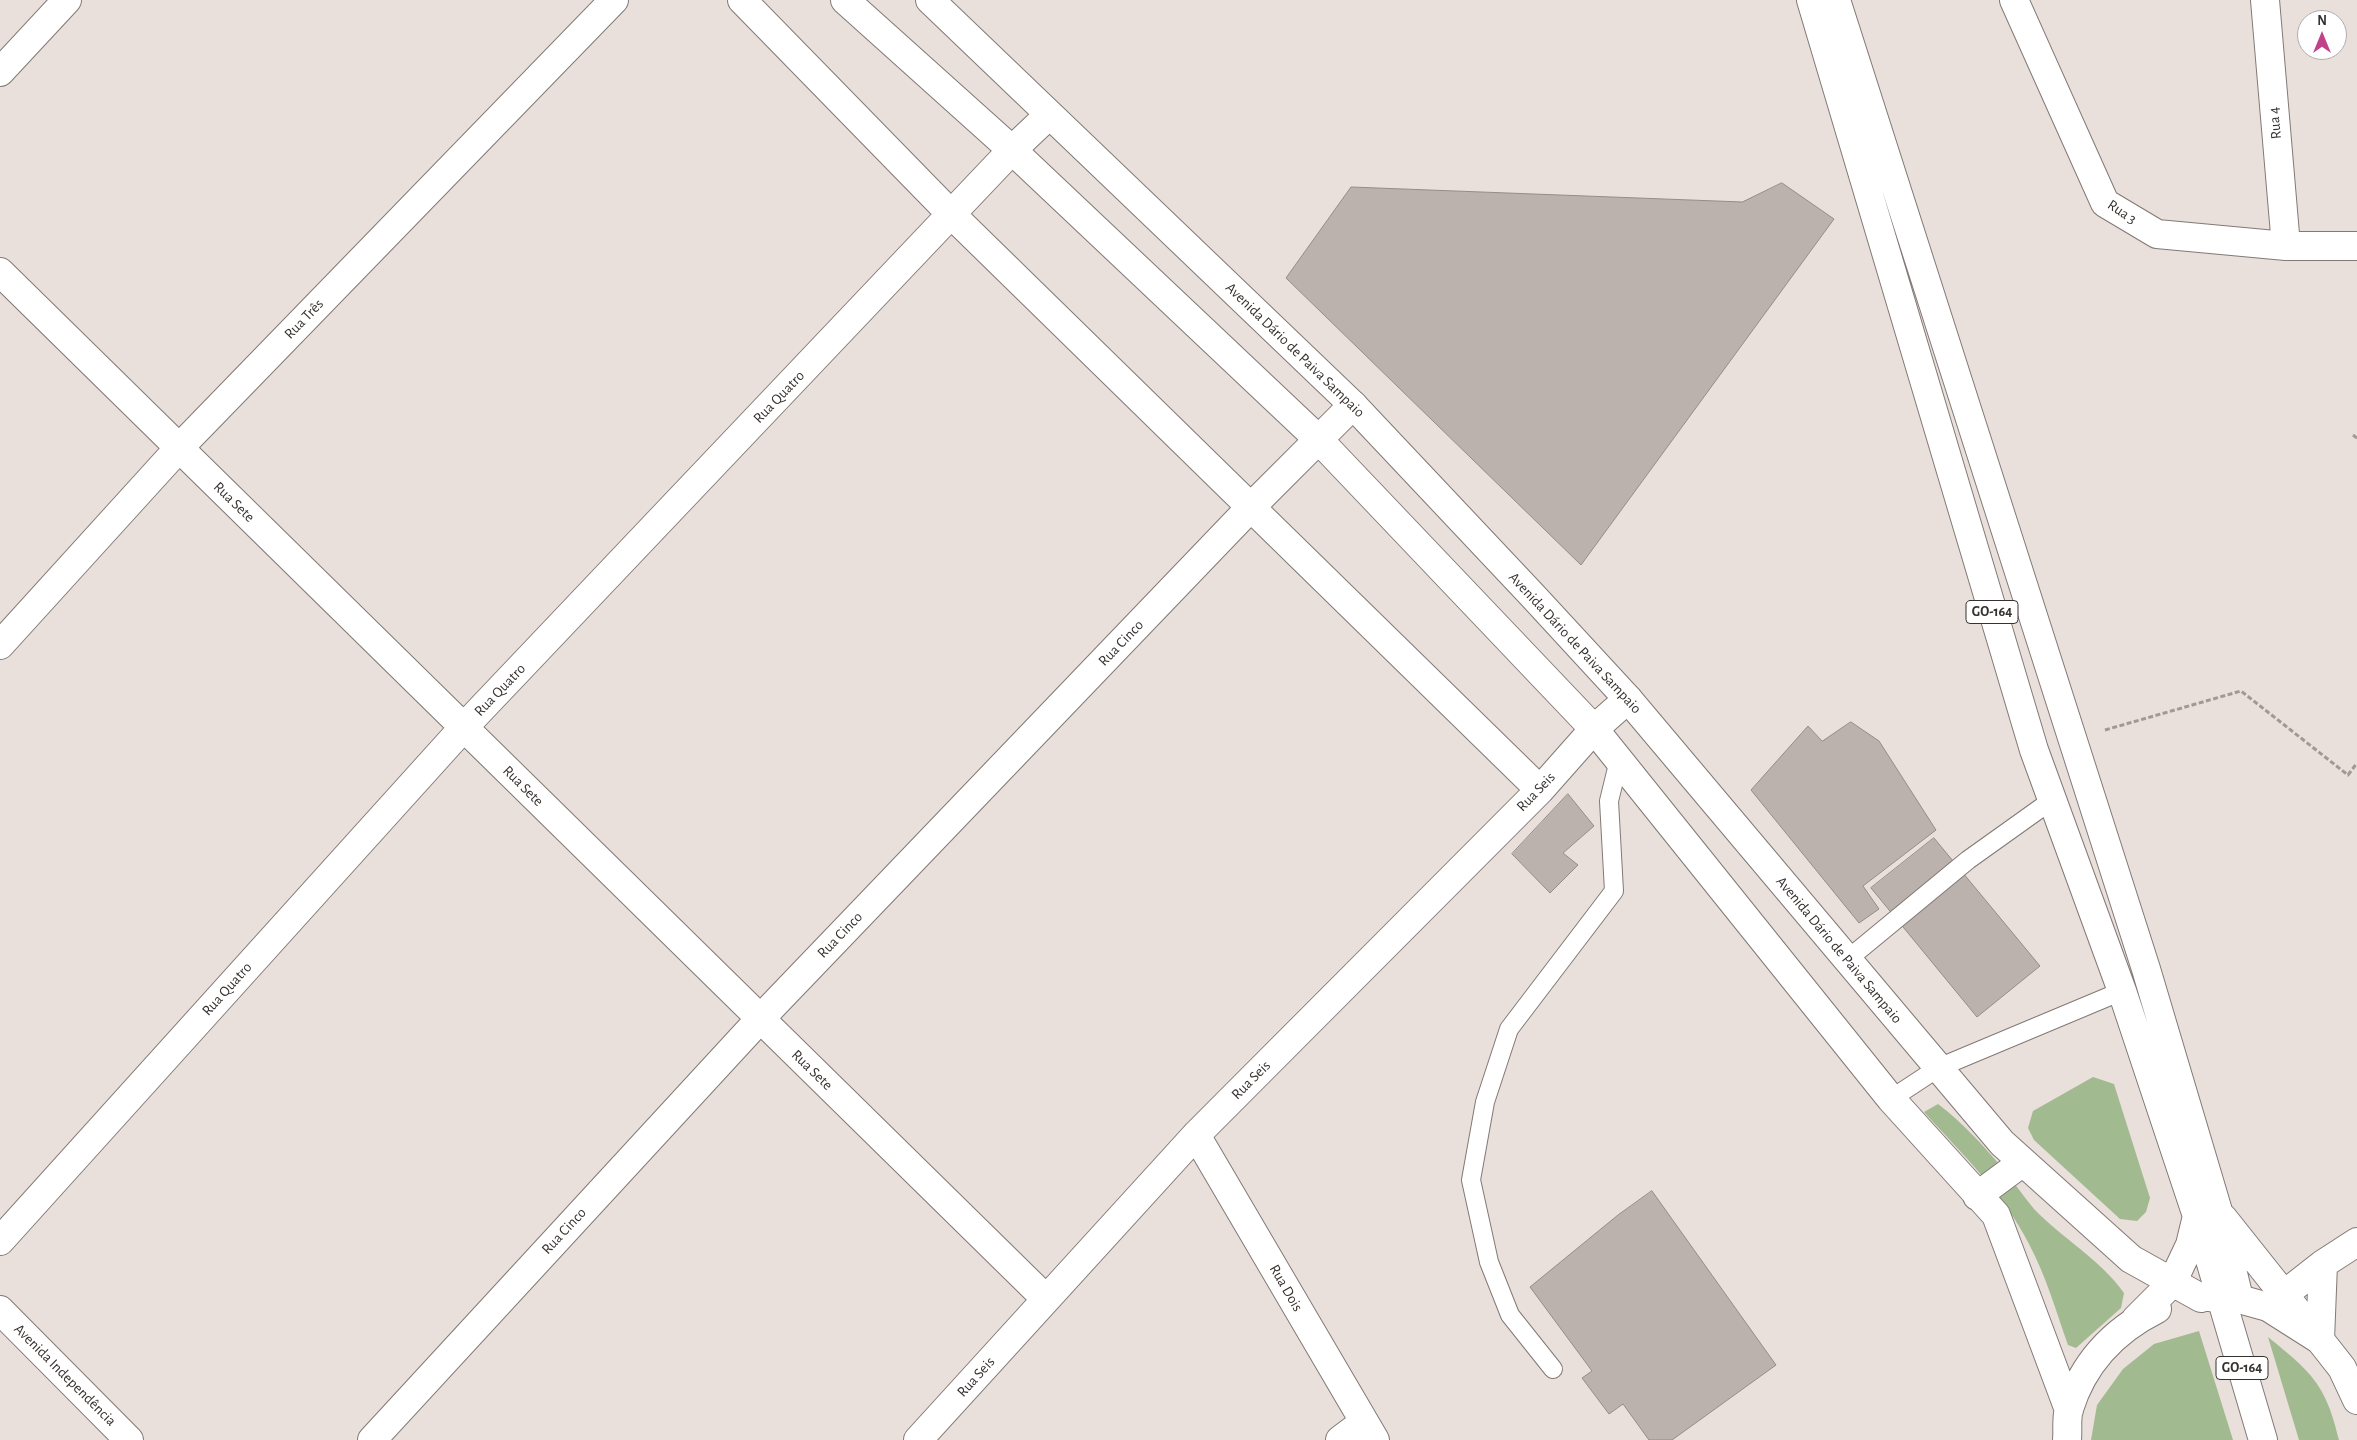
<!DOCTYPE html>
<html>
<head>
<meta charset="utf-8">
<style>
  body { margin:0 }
  #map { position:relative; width:2357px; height:1440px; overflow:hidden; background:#e9dfdb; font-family:"Alegreya Sans",sans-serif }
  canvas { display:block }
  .north { position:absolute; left:2297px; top:10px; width:50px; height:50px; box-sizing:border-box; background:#fff; border:1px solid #aeadac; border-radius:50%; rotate:0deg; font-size:14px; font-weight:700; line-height:20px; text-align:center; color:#35312f }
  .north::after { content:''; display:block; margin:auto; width:18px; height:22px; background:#c1418b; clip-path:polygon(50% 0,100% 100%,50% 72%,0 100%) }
</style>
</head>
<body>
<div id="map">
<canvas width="2357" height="1440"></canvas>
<div class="north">N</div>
</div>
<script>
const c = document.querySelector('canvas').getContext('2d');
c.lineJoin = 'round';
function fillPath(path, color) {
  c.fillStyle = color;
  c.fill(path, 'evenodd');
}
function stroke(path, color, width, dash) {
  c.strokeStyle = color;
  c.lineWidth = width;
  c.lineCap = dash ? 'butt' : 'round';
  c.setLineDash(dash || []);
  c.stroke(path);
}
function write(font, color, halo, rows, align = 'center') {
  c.font = font + ' "Alegreya Sans",sans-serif';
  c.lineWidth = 4;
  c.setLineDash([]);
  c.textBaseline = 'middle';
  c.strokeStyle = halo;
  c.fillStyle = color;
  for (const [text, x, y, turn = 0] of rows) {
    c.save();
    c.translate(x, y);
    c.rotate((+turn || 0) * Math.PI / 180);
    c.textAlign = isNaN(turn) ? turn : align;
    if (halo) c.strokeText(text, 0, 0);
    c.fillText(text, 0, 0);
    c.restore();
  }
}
fillPath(new Path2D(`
  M 2093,1077 L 2114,1084 L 2150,1198 L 2146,1212 L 2137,1221 L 2120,1219 L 2034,1140 L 2028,1128 L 2033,1111 Z
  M 1938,1104 C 1962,1122 1984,1146 2003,1169 C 2014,1182 2023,1196 2034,1209 C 2063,1239 2100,1259 2124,1293 L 2121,1308 L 2076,1348 L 2068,1345 C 2056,1311 2046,1276 2029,1244 C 2004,1194 1961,1153 1924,1112 Z
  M 2199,1331 L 2233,1440 L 2091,1440 L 2097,1405 L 2123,1369 L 2154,1344 Z
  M 2268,1337 C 2311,1372 2326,1384 2339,1440 L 2299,1440 Z`), '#a2ba90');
const building = new Path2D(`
  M 1782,183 L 1834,219 L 1581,565 L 1286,278 L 1351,187 L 1742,202 Z
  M 1851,722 L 1879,741 L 1936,830 L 1863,886 L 1879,909 L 1859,923 L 1751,790 L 1808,726 L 1822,741 Z
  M 1568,794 L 1594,826 L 1563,853 L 1578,865 L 1550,893 L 1512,854 Z
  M 1934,838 L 2040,966 L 1977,1017 L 1871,888 Z
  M 1652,1191 L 1776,1365 L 1672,1440 L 1649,1440 L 1623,1404 L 1609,1414 L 1582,1378 L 1592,1371 L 1530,1287 L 1618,1215 Z`);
fillPath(building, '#bbb1ad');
stroke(building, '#958c88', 1);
const service = new Path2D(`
  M 1848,959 L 1968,860 L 2052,800
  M 1891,1099 L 1938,1068 L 2122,991
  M 1553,1369 L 1510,1315 L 1489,1262 L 1471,1180 L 1485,1102 L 1509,1029 L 1614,891 L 1609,801 L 1619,760`);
const minor = new Path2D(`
  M 742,0 L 952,215 L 1540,790
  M 2014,0 L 2105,203 L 2157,234 L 2286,246 L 2357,246
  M 2265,0 L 2286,246
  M 0,72 L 67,0
  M 0,272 L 1046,1299
  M 0,645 L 179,448 L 614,0
  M 1196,1135 L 1375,1440
  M 0,1241 L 464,727 L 1012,150 L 1049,115
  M 2268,1307 L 2323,1264 L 2357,1242
  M 0,1310 L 129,1440
  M 2320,1340 L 2323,1264
  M 372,1440 L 760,1019 L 1251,507 L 1353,405
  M 918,1440 L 1196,1135 L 1540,790 L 1594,729 L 1628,699
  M 1340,1440 L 1364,1422`);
const tertiary = new Path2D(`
  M 845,0 L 1012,150 L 1318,439 L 1594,729 L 1891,1099 L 1996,1215 L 2069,1410
  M 930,0 L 1353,405 L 1533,596 L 1628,699 L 2002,1143 L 2131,1259 L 2201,1298
  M 1977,1196 L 2023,1162
  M 2208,1297 L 2239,1299 L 2268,1307 L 2320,1340 L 2342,1368 L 2357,1400
  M 2067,1440 C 2068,1430 2066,1418 2069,1409 C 2083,1363 2115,1330 2157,1309`);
const primary = new Path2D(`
  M 1811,0 L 2034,750 L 2122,991 L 2197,1216 L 2263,1440
  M 1836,0 L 2146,969 L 2218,1211 L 2237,1290
  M 2223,1218 L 2320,1340
  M 2136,1319 L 2172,1283 L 2190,1245 L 2197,1216`);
stroke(service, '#827976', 20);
stroke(minor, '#827976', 30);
stroke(tertiary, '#827976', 30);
stroke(primary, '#827976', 30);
stroke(new Path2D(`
  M 2353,435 L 2357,438
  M 2105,730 L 2241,691 L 2348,775 L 2357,763`), '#a09996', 3, [5, 2.5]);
stroke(service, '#fff', 18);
stroke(minor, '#fff', 28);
stroke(tertiary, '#fff', 28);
stroke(primary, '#fff', 28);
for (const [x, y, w] of [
  [1992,612,52],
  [2242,1368,52]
]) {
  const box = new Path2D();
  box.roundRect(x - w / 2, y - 11.5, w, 23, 4);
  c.fillStyle = '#fff';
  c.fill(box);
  stroke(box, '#35312f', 1);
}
write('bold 14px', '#35312f', null, [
  ["GO-164",1992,612],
  ["GO-164",2242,1368]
]);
write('15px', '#35312f', '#fff', [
  ["Rua 4",2275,123,-95],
  ["Rua 3",2122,212,34],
  ["Rua Três",304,319,-46],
  ["Avenida Dário de Paiva Sampaio",1295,350,44],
  ["Rua Quatro",779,397,-46],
  ["Rua Sete",234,502,44],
  ["Rua Cinco",1121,643,-46],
  ["Avenida Dário de Paiva Sampaio",1575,643,47],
  ["Rua Quatro",500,690,-46],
  ["Rua Sete",523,786,45],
  ["Rua Seis",1536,792,-46],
  ["Rua Cinco",840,935,-46],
  ["Avenida Dário de Paiva Sampaio",1839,950,50],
  ["Rua Quatro",227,989,-48],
  ["Rua Sete",812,1070,44],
  ["Rua Seis",1251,1080,-45],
  ["Rua Cinco",564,1231,-47],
  ["Rua Dois",1286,1288,60],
  ["Avenida Independência",65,1375,45],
  ["Rua Seis",976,1377,-48]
]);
</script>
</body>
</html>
